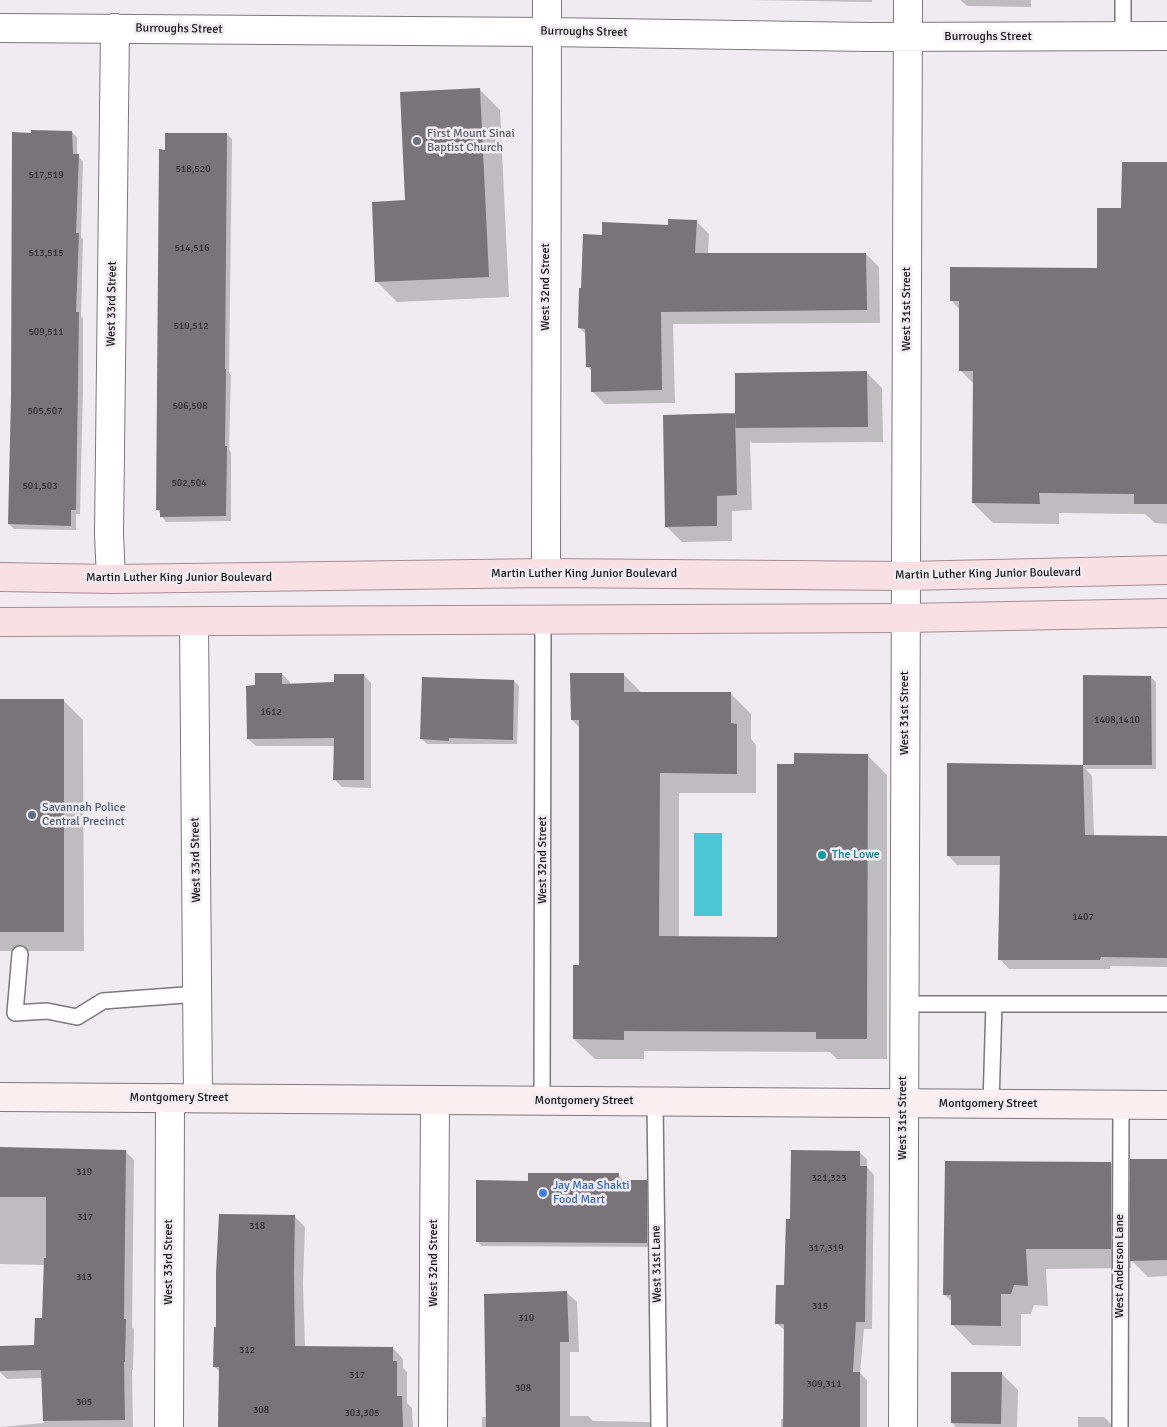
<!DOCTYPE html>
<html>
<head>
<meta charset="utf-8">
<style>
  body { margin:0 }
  canvas { display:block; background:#efebf0 }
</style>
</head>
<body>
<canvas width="1167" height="1427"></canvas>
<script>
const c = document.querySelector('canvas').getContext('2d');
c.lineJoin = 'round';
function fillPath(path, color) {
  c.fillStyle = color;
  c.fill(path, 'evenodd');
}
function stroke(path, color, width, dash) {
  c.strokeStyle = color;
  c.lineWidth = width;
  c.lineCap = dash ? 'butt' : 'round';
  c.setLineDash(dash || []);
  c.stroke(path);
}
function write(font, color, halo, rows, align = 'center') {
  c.font = font + ' Signika,sans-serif';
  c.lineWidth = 5;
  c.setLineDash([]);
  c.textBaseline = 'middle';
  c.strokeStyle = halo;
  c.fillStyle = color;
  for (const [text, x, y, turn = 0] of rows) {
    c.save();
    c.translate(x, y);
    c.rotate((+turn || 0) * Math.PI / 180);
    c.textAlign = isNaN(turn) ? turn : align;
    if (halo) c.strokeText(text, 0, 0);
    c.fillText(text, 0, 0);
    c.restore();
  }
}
fillPath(new Path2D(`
  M 694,833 L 722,833 L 722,916 L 694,916 Z`), '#4cc5d4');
fillPath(new Path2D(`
  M 747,0 L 872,0 L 872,2 Z
  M 960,0 L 1031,0 L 1031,7 L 967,6 Z
  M 479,89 L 500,110 L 509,297 L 397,302 L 377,282 L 373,203 L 406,201 Z
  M 72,132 L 77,137 L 77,156 L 83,161 L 81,237 L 83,239 L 81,316 L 83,318 L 83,390 L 80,514 L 76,514 L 76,530 L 14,529 L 9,524 Z
  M 227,134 L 232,139 L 229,373 L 231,375 L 229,450 L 231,452 L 231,521 L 166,522 L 157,509 L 166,151 Z
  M 1167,163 L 1167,524 L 1155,523 L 1145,514 L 1059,513 L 1059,524 L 993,523 L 973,503 L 974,384 L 960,370 L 960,310 L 951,300 L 1099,269 L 1123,209 Z
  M 696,221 L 709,234 L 708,255 L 866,254 L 879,267 L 880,323 L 673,324 L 675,403 L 605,404 L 592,391 L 592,371 L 587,366 L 586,335 L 580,328 L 583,289 L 603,236 Z
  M 866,372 L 882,388 L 883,442 L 752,443 L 750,441 L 752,510 L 732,511 L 732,541 L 682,542 L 666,526 L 736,417 Z
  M 282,674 L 290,682 L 290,685 L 336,683 L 364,675 L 371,683 L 371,788 L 342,787 L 335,780 L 335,746 L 256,746 L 248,739 L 256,686 Z
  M 623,674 L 642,693 L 731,694 L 751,714 L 751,739 L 756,745 L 756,793 L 679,793 L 679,937 L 778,938 L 795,765 L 867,755 L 887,775 L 887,1059 L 837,1059 L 830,1052 L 644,1051 L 644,1059 L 595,1059 L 574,1039 L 580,966 L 580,728 L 572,720 Z
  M 1085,677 L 1151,677 L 1156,682 L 1156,769 L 1086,769 L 1092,776 L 1094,836 L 1167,837 L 1167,967 L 1110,966 L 1110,969 L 1009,969 L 1000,959 L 1001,865 L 957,865 L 948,855 L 948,764 L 1085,766 Z
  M 514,681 L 519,686 L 517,744 L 427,744 L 422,739 Z
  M 0,700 L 63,700 L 83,720 L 84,951 L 0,951 Z
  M 0,1149 L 125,1151 L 134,1160 L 132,1327 L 134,1329 L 133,1370 L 132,1370 L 133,1427 L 0,1427 L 44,1423 L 43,1378 L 7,1379 L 0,1372 L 0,1348 L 36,1346 L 44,1320 L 45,1265 L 0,1264 Z
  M 859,1152 L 867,1159 L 867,1167 L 874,1175 L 872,1329 L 864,1329 L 860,1373 L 867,1380 L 867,1427 L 781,1427 L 781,1419 L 785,1419 L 786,1331 L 776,1323 L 786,1286 L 792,1220 Z
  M 1167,1160 L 1167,1276 L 1148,1277 L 1131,1260 L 1131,1268 L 1046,1269 L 1048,1306 L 1034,1305 L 1031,1314 L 1021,1314 L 1021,1346 L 972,1345 L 952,1324 L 952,1302 L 944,1294 L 1111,1163 L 1131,1184 Z
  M 619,1175 L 624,1182 L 646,1182 L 651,1187 L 652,1247 L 482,1246 L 477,1241 Z
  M 295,1217 L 305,1227 L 303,1283 L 305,1348 L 393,1348 L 403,1359 L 403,1368 L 407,1372 L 407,1403 L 412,1408 L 413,1427 L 220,1427 L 220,1372 L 214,1366 Z
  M 566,1292 L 577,1302 L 579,1352 L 570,1352 L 570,1416 L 588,1416 L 593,1421 L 649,1422 L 654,1427 L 482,1427 L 482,1417 L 487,1417 Z
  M 1001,1373 L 1018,1390 L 1017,1427 L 956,1427 L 952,1423 Z
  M 1078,1417 L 1104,1417 L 1114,1427 L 1078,1427 Z`), '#0003');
fillPath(new Path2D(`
  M 480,88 L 489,277 L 375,282 L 372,202 L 405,200 L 400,92 Z
  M 31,130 L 72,131 L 73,154 L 79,154 L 76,233 L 79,233 L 76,312 L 79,312 L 78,384 L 76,510 L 71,510 L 71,526 L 8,524 L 11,397 L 12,132 L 31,133 Z
  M 165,133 L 227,133 L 225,369 L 226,369 L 225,446 L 227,446 L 226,516 L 160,517 L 160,510 L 156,510 L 159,149 L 165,150 Z
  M 1122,162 L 1167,162 L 1167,504 L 1134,504 L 1134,494 L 1039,493 L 1040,504 L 972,503 L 973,371 L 959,371 L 959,301 L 950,301 L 950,267 L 1097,268 L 1097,208 L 1121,208 Z
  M 668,219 L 697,220 L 695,253 L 866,253 L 867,310 L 661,312 L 662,390 L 591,392 L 591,367 L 586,367 L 585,329 L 578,328 L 579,288 L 581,288 L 583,234 L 602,235 L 602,222 L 668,225 Z
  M 867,371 L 868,427 L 735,428 L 735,373 Z
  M 735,413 L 737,495 L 717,496 L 717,526 L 665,527 L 663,415 Z
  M 255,673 L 282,673 L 282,684 L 334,682 L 334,674 L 364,674 L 364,780 L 333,780 L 334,738 L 247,739 L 246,686 L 255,685 Z
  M 570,673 L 624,673 L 624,692 L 731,692 L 731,723 L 737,724 L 737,774 L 660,773 L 659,936 L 777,937 L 777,764 L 794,764 L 794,753 L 868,754 L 867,1039 L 816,1039 L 816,1032 L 624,1031 L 624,1040 L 573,1039 L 573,965 L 579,965 L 579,720 L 571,720 Z
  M 1083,675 L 1151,676 L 1152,765 L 1083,765 Z
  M 422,677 L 514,680 L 513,740 L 449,738 L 449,741 L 420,739 Z
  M 0,699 L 64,699 L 64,932 L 0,932 Z
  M 947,763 L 1083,765 L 1085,835 L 1167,836 L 1167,958 L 1101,957 L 1100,960 L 998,960 L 1000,856 L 947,856 Z
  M 0,1147 L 126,1150 L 124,1319 L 126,1319 L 125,1362 L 124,1362 L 125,1420 L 43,1421 L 41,1370 L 0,1371 L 0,1346 L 34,1345 L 35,1318 L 42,1318 L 44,1258 L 46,1258 L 46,1197 L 0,1197 Z
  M 791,1150 L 860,1151 L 860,1166 L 867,1166 L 865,1322 L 856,1322 L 853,1372 L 860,1372 L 860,1427 L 783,1427 L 784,1324 L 775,1324 L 776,1285 L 784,1285 L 786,1219 L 790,1219 Z
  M 1130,1159 L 1167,1159 L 1167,1260 L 1130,1261 Z
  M 945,1161 L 1111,1162 L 1111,1249 L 1026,1249 L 1028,1286 L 1014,1285 L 1011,1294 L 1001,1294 L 1001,1326 L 951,1325 L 951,1295 L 943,1295 Z
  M 528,1173 L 619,1173 L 619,1180 L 647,1180 L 647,1243 L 476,1242 L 476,1180 L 528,1181 Z
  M 219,1214 L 295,1215 L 294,1272 L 295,1346 L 393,1347 L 393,1361 L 397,1361 L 397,1396 L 402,1396 L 403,1427 L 218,1427 L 219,1367 L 213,1367 L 214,1327 L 216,1327 L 216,1273 Z
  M 567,1291 L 569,1342 L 560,1342 L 560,1427 L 486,1427 L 484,1294 Z
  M 951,1372 L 1002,1372 L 1001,1424 L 951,1423 Z`), '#797479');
const lane = new Path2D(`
  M 1123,0 L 1123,37
  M 20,954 L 15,1013 L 47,1011 L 77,1017 L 103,1001 L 198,994
  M 904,1004 L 1167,1004
  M 542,1100 L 543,620
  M 655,1101 L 659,1427
  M 991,1104 L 994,1004
  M 1120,1427 L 1121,1104`);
const street = new Path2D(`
  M 0,28 L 547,32 L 869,37 L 1167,36
  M 546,573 L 547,0
  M 111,579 L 109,534 L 115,28
  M 194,622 L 198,1098
  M 169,1427 L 170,1098
  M 433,1427 L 435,1100
  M 903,1427 L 908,0`);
const secondary = new Path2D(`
  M 0,1097 L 1167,1105`);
const primary = new Path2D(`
  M 0,577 L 111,579 L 546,573 L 906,576 L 1167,570
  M 0,622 L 905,618 L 1167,613`);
stroke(lane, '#7c787d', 18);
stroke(street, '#7c787d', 30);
stroke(secondary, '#7c787d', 30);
stroke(primary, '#a68b91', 30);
stroke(lane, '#fff', 15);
stroke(street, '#fff', 28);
stroke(secondary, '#fceff2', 28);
stroke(primary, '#f8e0e5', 28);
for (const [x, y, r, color] of [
  [417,141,5,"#6b7280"],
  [32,815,5,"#5c6f8a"],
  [822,855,5,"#0f9aa8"],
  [543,1193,5,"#3f7fe0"]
]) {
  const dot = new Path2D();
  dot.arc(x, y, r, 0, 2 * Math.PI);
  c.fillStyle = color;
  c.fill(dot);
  stroke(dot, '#efebf0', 2);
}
write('10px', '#2f2c2f', null, [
  ["518,520",193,169],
  ["517,519",46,175],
  ["514,516",192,248],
  ["513,515",46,253],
  ["510,512",191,326],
  ["509,511",46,332],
  ["506,508",190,406],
  ["505,507",45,411],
  ["502,504",189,483],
  ["501,503",40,486],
  ["1612",271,712],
  ["1408,1410",1117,720],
  ["1407",1083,917],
  ["319",84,1172],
  ["321,323",829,1178],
  ["317",85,1217],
  ["318",257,1226],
  ["317,319",826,1248],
  ["313",84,1277],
  ["315",820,1306],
  ["310",526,1318],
  ["312",247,1350],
  ["317",357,1375],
  ["309,311",824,1384],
  ["308",523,1388],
  ["305",84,1402],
  ["308",261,1410],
  ["303,305",362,1413]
]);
write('12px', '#161416', '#efebf0', [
  ["Burroughs Street",179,29,1],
  ["Burroughs Street",584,32,1],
  ["Burroughs Street",988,37],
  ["West 32nd Street",546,287,-90],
  ["West 33rd Street",112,304,-89],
  ["West 31st Street",907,309,-90],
  ["Martin Luther King Junior Boulevard",584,574],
  ["Martin Luther King Junior Boulevard",988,574,-1],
  ["Martin Luther King Junior Boulevard",179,578],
  ["West 31st Street",905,713,-90],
  ["West 33rd Street",196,860,-91],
  ["West 32nd Street",543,860,-90],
  ["Montgomery Street",179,1098],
  ["Montgomery Street",584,1101],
  ["Montgomery Street",988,1104],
  ["West 31st Street",903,1118,-90],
  ["West 33rd Street",169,1262,-90],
  ["West 32nd Street",434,1263,-90],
  ["West 31st Lane",657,1264,-91],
  ["West Anderson Lane",1120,1266,-90]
]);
write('12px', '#5b616d', '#efebf0', [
  ["First Mount Sinai",427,134],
  ["Baptist Church",427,148]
], 'left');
write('12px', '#4e5e75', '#efebf0', [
  ["Savannah Police",42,808],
  ["Central Precinct",42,822]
], 'left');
write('12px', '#0d838f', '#efebf0', [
  ["The Lowe",832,855]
], 'left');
write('12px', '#366cbe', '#efebf0', [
  ["Jay Maa Shakti",553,1186],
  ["Food Mart",553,1200]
], 'left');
</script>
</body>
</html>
